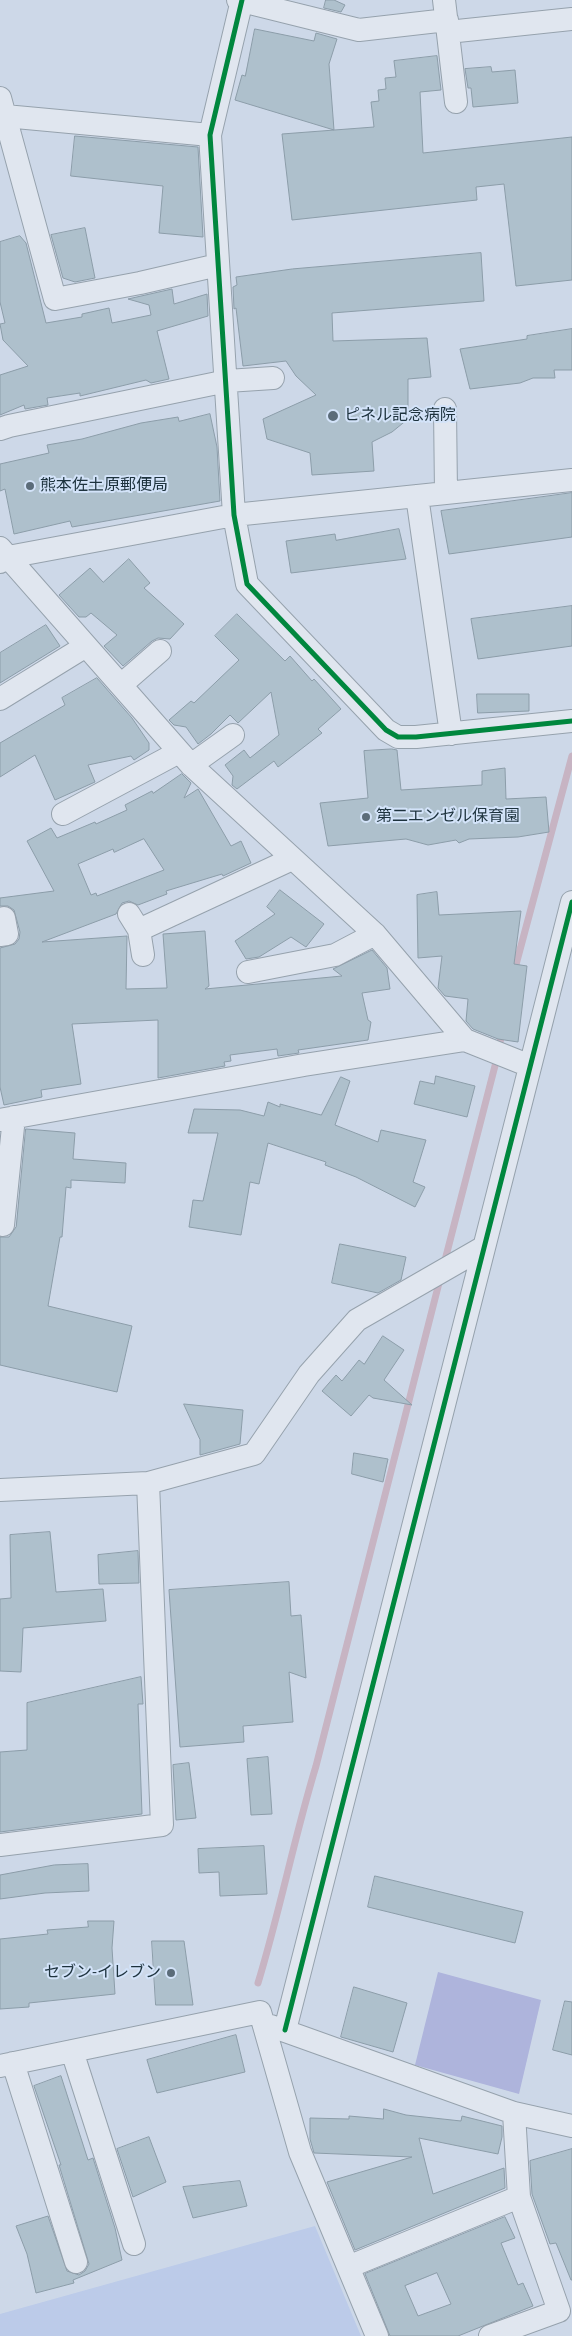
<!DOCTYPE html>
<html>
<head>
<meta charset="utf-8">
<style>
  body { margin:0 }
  canvas { display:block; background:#cdd8e8 }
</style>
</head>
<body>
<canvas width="572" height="2336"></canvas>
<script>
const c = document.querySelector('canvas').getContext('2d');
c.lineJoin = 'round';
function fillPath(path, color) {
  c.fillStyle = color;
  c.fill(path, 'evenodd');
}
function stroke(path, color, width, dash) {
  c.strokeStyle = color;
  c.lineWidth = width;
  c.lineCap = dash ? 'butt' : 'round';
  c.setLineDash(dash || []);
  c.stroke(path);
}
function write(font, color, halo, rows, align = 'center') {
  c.font = font + ' "Source Serif 4","Noto Sans JP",serif';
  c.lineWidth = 4;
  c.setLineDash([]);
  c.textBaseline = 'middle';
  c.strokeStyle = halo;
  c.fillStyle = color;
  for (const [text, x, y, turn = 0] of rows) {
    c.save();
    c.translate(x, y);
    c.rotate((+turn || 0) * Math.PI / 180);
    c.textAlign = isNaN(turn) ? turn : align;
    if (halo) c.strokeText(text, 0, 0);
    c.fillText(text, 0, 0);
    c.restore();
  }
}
fillPath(new Path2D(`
  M 315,2226 L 361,2336 L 0,2336 L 0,2314 Z`), '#bccbe9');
fillPath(new Path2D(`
  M 438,1972 L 541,2000 L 519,2094 L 415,2065 Z`), '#aeb4dc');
stroke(new Path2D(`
  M 514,972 L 572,756
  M 444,1264 L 497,1058 L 502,1032
  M 258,1983 C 280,1911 294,1838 316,1766 L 440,1279`), '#c7b4c3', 7);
const building = new Path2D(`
  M 326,0 L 334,0 L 345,5 L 341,12 L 324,8 Z
  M 255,29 L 314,41 L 316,33 L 337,39 L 329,64 L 334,130 L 235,100 L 242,75 L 245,76 Z
  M 437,56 L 441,90 L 420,92 L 423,153 L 572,137 L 572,280 L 516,286 L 504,184 L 476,187 L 477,200 L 292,220 L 282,134 L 374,127 L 371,102 L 379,101 L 378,90 L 386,89 L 385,78 L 396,77 L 394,61 Z
  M 491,67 L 492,72 L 515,70 L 518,103 L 473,107 L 471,88 L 468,88 L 465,69 Z
  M 75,136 L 198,147 L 203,237 L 159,233 L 163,186 L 71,176 Z
  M 85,228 L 95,278 L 75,282 L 63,278 L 51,235 Z
  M 20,236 L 26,243 L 46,323 L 82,317 L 82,314 L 109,308 L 112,323 L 151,315 L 149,305 L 128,299 L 172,289 L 174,304 L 207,294 L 208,316 L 157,331 L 169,379 L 151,383 L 146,380 L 80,396 L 80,393 L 47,398 L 48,405 L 25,409 L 24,405 L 0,415 L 0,375 L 28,366 L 3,340 L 0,324 L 5,323 L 0,302 L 0,242 Z
  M 481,253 L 484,301 L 332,313 L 333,341 L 427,338 L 431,377 L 408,379 L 408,419 L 392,432 L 372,442 L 374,471 L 312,475 L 310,453 L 267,439 L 263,419 L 316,395 L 296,376 L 286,361 L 243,366 L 236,308 L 234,309 L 233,287 L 237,285 L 236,277 L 292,269 Z
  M 572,329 L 572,370 L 554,370 L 555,378 L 533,378 L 520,383 L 470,389 L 460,349 L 527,339 L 527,336 Z
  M 210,414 L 217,447 L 220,501 L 72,527 L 70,521 L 14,534 L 5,489 L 0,491 L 0,464 L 49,453 L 47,445 L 82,439 L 141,423 L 178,417 L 179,421 Z
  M 572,493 L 572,537 L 449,554 L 441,511 Z
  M 399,529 L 406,559 L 291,573 L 286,541 L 335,534 L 336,540 Z
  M 129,559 L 150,583 L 144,588 L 184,624 L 170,639 L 158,638 L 152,641 L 123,666 L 104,646 L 117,635 L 91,613 L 86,617 L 79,617 L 59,595 L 90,568 L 103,582 Z
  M 572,606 L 572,646 L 478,659 L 471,619 Z
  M 237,614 L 285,661 L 290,656 L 312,681 L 314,679 L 341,709 L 318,729 L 322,733 L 278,767 L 274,761 L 237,789 L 232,785 L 233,776 L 225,765 L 244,750 L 250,758 L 279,735 L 271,692 L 238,723 L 230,715 L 211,734 L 198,744 L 186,727 L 174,725 L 169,720 L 191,701 L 194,703 L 239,660 L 215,636 Z
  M 46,625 L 60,646 L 0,683 L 0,653 Z
  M 97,678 L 132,718 L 149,743 L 149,750 L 134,760 L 131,756 L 88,765 L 95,782 L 55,800 L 35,755 L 0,777 L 0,743 L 65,705 L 62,698 Z
  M 477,694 L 529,694 L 529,711 L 478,713 Z
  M 392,749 L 397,750 L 401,790 L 482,785 L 482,771 L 505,768 L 506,799 L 546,797 L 549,832 L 518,837 L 469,839 L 459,843 L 456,840 L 428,845 L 406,839 L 328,846 L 320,803 L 368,798 L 364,751 Z
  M 182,774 L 191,783 L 184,798 L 198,789 L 231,846 L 241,841 L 251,863 L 223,876 L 222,874 L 166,891 L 167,894 L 138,905 L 129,901 L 122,903 L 116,914 L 42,942 L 127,936 L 126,989 L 167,988 L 163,934 L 205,931 L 209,986 L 205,989 L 342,976 L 333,969 L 372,950 L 387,968 L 390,989 L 362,993 L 368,1020 L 371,1022 L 368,1040 L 298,1050 L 299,1053 L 278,1056 L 277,1049 L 230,1055 L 231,1061 L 224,1062 L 225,1066 L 158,1078 L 158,1020 L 72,1024 L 81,1084 L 41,1090 L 42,1097 L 4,1105 L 0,1087 L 0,948 L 15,944 L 19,939 L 20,932 L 14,910 L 8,906 L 0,906 L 0,898 L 54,891 L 27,841 L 51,828 L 57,838 L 95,822 L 96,824 L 127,810 L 125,805 L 152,791 L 153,793 ZM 144,839 L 164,870 L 97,896 L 96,893 L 91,895 L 78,864 L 113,849 L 114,852 Z
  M 280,890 L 324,924 L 306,947 L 291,937 L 259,957 L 246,959 L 235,941 L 275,914 L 267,907 Z
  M 437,892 L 439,915 L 521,911 L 514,964 L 527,966 L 518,1042 L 498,1039 L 473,1029 L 466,1021 L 468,999 L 445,996 L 438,988 L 442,956 L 418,958 L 417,895 Z
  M 436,1076 L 475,1086 L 467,1117 L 414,1104 L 420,1081 L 434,1084 Z
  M 341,1077 L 350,1081 L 335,1125 L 378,1142 L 381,1130 L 426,1140 L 413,1182 L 425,1187 L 415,1207 L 356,1177 L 325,1165 L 326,1162 L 268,1143 L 259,1184 L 250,1182 L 241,1235 L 189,1227 L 193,1200 L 203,1201 L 218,1133 L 188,1133 L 194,1109 L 240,1110 L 264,1116 L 268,1102 L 280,1107 L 280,1104 L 321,1115 Z
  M 26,1129 L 75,1133 L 73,1159 L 126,1163 L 125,1183 L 71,1180 L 71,1188 L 66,1187 L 62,1237 L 60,1237 L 48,1306 L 132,1326 L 117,1392 L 0,1365 L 0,1237 L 9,1237 L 16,1227 Z
  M 340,1244 L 406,1257 L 401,1280 L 378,1293 L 332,1283 Z
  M 383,1336 L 404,1350 L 384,1380 L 412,1405 L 373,1398 L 369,1395 L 351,1416 L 322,1391 L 336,1375 L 342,1381 L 359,1360 L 364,1364 Z
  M 184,1404 L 243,1410 L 240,1444 L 200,1455 L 200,1440 Z
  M 354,1453 L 388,1459 L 383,1482 L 352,1474 Z
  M 50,1532 L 56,1592 L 103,1589 L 106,1621 L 23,1628 L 21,1672 L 0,1671 L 0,1599 L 11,1598 L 10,1535 Z
  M 138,1551 L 139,1583 L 99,1584 L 98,1555 Z
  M 289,1582 L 291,1616 L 301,1615 L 306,1678 L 289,1672 L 293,1722 L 243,1726 L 244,1742 L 180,1747 L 169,1590 Z
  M 141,1677 L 143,1704 L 138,1704 L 142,1814 L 0,1832 L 0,1752 L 27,1750 L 27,1703 Z
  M 268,1757 L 272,1814 L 251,1815 L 247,1759 Z
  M 189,1763 L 196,1818 L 176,1820 L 173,1765 Z
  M 264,1846 L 267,1894 L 220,1896 L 219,1872 L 199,1873 L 198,1849 Z
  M 88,1864 L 89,1891 L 45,1893 L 0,1899 L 0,1875 L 54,1865 Z
  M 375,1876 L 523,1912 L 515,1943 L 368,1907 Z
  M 88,1921 L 114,1921 L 112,1948 L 115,1994 L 29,2003 L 29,2007 L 0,2009 L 0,1939 L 48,1934 L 47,1930 L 88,1927 Z
  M 152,1941 L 184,1941 L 193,2005 L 156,2005 Z
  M 354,1987 L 407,2003 L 393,2052 L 341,2037 Z
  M 565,2001 L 572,2002 L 572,2055 L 553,2050 Z
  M 236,2035 L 245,2072 L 157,2093 L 147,2060 Z
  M 61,2076 L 88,2160 L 93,2158 L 115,2228 L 122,2260 L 73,2280 L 74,2283 L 36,2293 L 27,2254 L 16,2226 L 48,2216 L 67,2271 L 79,2275 L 85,2271 L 89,2264 L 59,2165 L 61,2165 L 34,2086 Z
  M 384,2109 L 406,2115 L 461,2121 L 462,2116 L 502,2126 L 502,2137 L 498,2154 L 419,2138 L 433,2194 L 504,2168 L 505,2188 L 355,2250 L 327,2182 L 412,2157 L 314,2153 L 310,2139 L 310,2118 L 349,2119 L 349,2116 L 383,2119 Z
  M 149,2137 L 166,2182 L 133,2197 L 117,2149 Z
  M 572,2149 L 572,2280 L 571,2280 L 556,2243 L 550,2244 L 532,2194 L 530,2161 Z
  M 240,2181 L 247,2206 L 193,2218 L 183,2187 Z
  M 505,2217 L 515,2238 L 501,2243 L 518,2285 L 523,2283 L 533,2306 L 458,2336 L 390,2336 L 365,2274 ZM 437,2273 L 451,2304 L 418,2316 L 405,2286 Z`);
fillPath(building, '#aec0cc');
stroke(building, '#8c9da9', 1);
const minor = new Path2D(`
  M 238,0 L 359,30 L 447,20
  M 242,0 L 210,135 L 234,515 L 247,584 L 386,730 L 398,737 L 416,737 L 572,721
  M 444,0 L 456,102
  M 448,32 L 572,19
  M 0,98 L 55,299 L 140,283 L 218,265
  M 5,116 L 210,135
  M 445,409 L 446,493
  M 0,429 L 9,426 L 227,381 L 273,378
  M 417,496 L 451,734
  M 0,548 L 191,765 L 375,934 L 465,1040 L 530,1066
  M 0,562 L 8,557 L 234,515 L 572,480
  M 121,685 L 160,651
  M 0,699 L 86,646
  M 191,765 L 233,735
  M 63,814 L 179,752
  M 129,914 L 139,930 L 143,955
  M 139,930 L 292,859
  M 0,935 L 7,934 L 4,918
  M 248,972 L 335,955 L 375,934
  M 0,1120 L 304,1065 L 465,1040
  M 3,1225 L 14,1117
  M 0,1490 L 148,1483 L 254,1454 L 309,1374 L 357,1320 L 484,1247
  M 0,1845 L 162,1825 L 148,1483
  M 271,2026 L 514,2113 L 572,2126
  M 285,2030 L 572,902
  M 72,2051 L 134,2244
  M 13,2063 L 76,2262
  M 0,2066 L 260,2012 L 300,2152 L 377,2336
  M 348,2267 L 519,2197
  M 490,2336 L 559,2311 L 519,2197 L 514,2113`);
stroke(minor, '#96a2ad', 24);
stroke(minor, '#e0e6ef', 22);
stroke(new Path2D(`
  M 242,0 L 210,135 L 234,515 L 247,584 L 386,730 L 398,737 L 416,737 L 572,721
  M 285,2030 L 572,902`), '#00873e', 5);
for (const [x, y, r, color] of [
  [333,416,6,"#5b6c79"],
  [30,486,5,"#5b6c79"],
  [366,817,5,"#5b6c79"],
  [171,1973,5,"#5b6c79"]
]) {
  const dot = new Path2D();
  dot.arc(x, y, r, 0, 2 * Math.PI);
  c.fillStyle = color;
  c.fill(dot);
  stroke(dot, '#d3e3f9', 2);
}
write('16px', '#1d323d', '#d3e3f9', [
  ["ピネル記念病院",344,416],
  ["熊本佐土原郵便局",40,486],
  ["第二エンゼル保育園",376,817],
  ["セブン-イレブン",161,1973,"right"]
], 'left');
</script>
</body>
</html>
